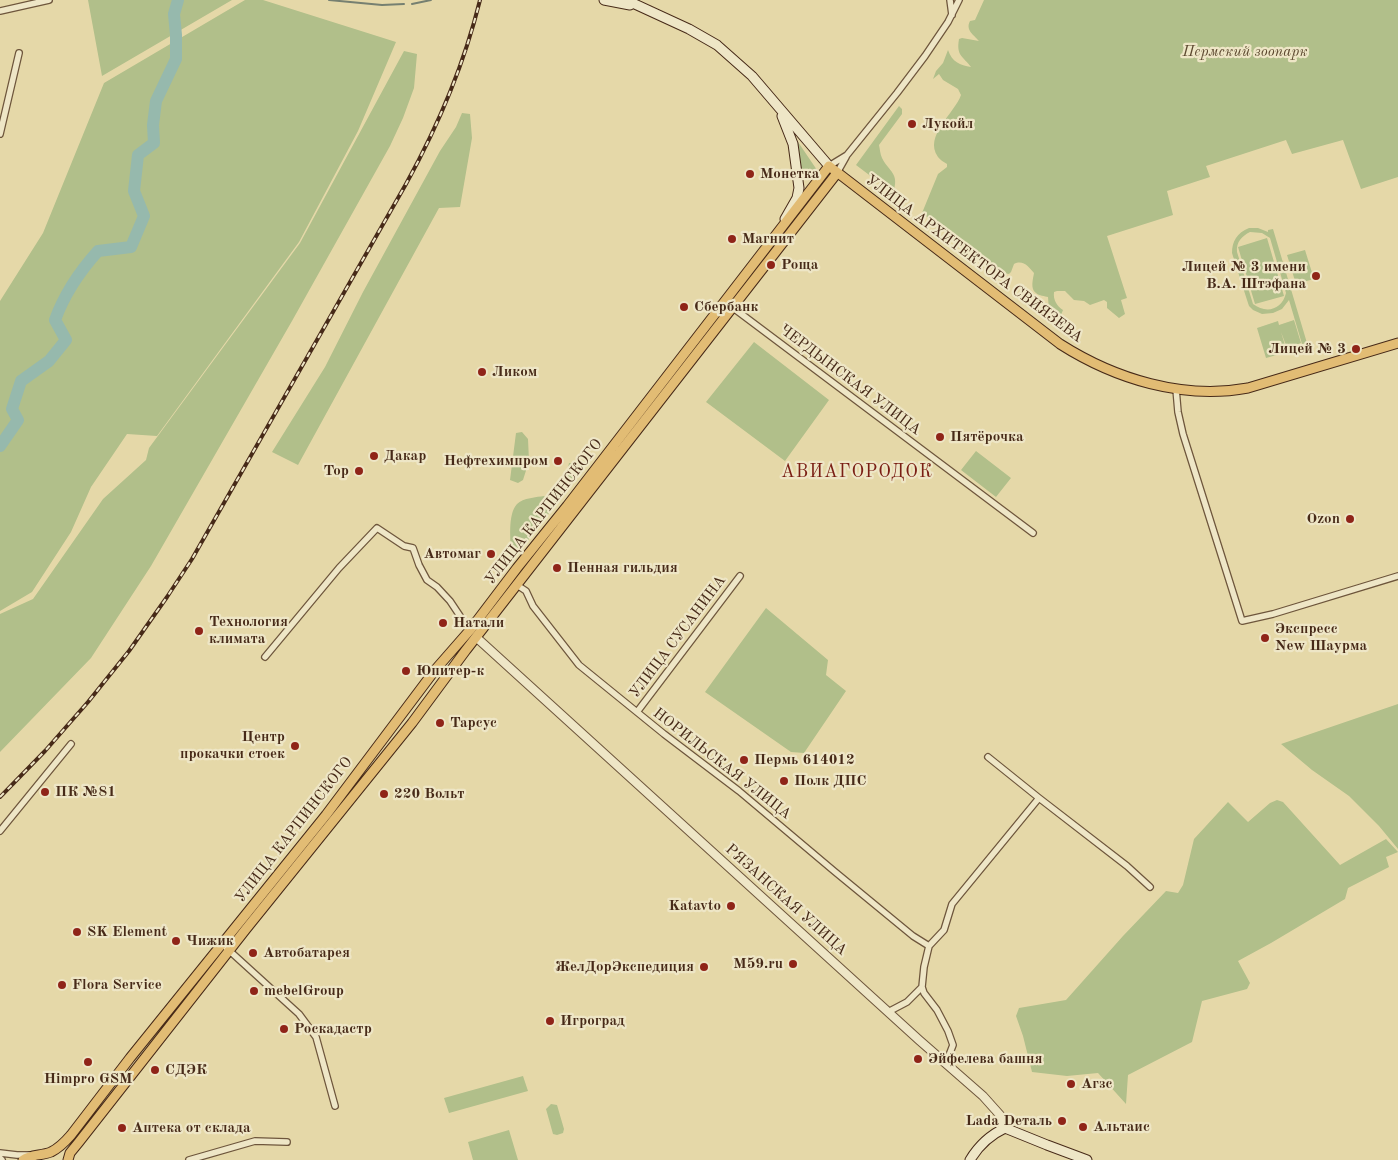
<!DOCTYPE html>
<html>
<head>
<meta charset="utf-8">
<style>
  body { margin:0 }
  canvas { display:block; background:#e5d8a8 }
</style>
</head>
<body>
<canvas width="1398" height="1160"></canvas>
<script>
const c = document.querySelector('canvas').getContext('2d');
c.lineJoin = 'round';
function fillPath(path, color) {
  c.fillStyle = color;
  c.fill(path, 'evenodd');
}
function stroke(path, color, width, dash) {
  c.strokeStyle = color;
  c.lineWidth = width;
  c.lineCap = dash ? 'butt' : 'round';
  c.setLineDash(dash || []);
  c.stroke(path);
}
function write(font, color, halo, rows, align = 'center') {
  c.font = font + ' "Old Standard TT",serif';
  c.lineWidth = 4.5;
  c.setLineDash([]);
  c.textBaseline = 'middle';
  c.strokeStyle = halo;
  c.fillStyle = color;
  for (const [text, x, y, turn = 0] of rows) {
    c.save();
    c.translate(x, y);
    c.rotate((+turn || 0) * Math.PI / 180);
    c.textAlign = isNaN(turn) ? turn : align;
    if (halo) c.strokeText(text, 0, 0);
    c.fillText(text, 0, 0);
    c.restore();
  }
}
fillPath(new Path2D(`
  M 88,0 L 232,0 L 102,76 Z
  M 245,0 L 263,0 L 396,42 L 358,131 L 299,242 L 157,436 L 127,434 L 91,487 L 71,532 L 32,592 L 0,611 L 0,301 L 43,233 L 104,83 Z
  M 984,0 L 1398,0 L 1398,177 L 1361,189 L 1343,140 L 1292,154 L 1286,140 L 1206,166 L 1210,177 L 1167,191 L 1173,215 L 1107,236 L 1127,298 L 1121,300 L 1125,314 L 1119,318 L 1107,308 L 1107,302 L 1104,300 L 1090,305 L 1084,301 L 1074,300 L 1065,291 L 1057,291 L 1054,292 C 1053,300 1057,306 1063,310 L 1061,315 L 1051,313 L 1049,310 L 1048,297 C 1045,296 1039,296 1036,293 C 1030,289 1033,279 1034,273 C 1029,267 1023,259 1014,264 L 1011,272 L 1009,274 L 997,272 L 922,213 L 938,174 L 947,167 L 947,164 C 944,162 940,160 938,157 C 923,136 955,113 961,95 L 958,89 L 943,80 L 939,74 L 933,79 L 936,71 L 943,63 L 948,50 C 952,62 960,65 971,67 C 963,56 956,56 959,39 L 962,38 L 979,41 C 974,35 965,30 970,21 L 975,20 Z
  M 404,51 L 417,54 L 414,88 L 403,118 L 390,146 L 292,321 L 151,566 L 91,658 L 0,752 L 0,614 L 33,599 L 103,499 L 146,460 L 149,448 L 300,243 Z
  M 899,106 L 902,109 L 902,114 L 879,145 C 880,149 880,154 882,158 C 889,172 900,173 893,193 L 856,165 Z
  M 462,113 L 470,114 L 472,138 L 460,207 L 439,208 L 298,465 L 272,452 L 325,367 L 363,292 L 440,151 L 456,127 Z
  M 796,139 L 817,170 L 816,174 L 800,173 Z
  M 1249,228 L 1258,228 L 1268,232 L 1268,230 L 1273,229 L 1307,343 L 1302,344 L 1289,300 L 1282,309 L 1273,313 L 1262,314 L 1253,310 L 1249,306 L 1247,300 L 1232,253 C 1232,241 1237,233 1249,228 ZM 1250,232 L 1262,233 L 1270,238 L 1286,293 C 1282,310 1266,314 1253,304 L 1237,252 C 1236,242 1242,236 1250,232 Z
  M 1267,238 L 1284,296 L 1255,304 L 1238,247 Z
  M 1305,250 L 1314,279 L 1296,284 L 1287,255 Z
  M 1294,320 L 1301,343 L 1287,348 L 1281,332 L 1287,352 L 1266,358 L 1257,328 L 1278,321 L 1279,325 Z
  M 754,342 L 829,400 L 785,461 L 706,402 Z
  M 522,432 L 528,439 L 529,461 L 523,480 L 518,483 L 510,480 L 516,433 Z
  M 976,451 L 1011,478 L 996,497 L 961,470 Z
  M 569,463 L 583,464 L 568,486 L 559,494 L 555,491 C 556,485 558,483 565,482 Z
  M 544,496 L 553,503 L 553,508 L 519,552 L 511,556 C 511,541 507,515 517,504 C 523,498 537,497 544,496 Z
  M 766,608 L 828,660 L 826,675 L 846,691 L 804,753 L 791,752 L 705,692 Z
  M 1398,704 L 1398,849 L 1379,826 L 1349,796 L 1312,770 L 1281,744 Z
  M 1277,800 L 1283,802 L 1340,865 L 1386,839 L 1398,852 L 1386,857 L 1389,867 L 1348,888 L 1345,899 L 1271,943 L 1238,961 L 1250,983 L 1247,989 L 1202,1001 L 1192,1042 L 1128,1075 L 1126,1104 L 1098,1073 L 1067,1076 L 1032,1072 L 1023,1036 L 1016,1016 L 1019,1008 L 1066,1000 L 1123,936 L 1166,891 L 1178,893 L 1183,885 L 1194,839 L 1228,802 L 1248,822 L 1270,803 Z
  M 523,1076 L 528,1091 L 449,1113 L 444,1098 Z
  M 551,1104 L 557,1105 L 564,1129 L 563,1133 L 557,1135 L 553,1134 L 546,1109 Z
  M 509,1130 L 518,1160 L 473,1160 L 468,1142 Z`), '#b1bf8a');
stroke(new Path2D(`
  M 329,0 L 382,5 L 404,4
  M 412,4 L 431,0`), '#768071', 2);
stroke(new Path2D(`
  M 0,446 L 18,420 L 12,409 L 21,381 L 49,361 L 66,340 L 55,320 C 64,295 80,271 98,251 L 131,247 L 144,216 L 134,191 L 138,155 L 154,143 L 153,125 L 156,101 L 176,59 L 176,35 L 174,14 L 178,0`), '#96b9ad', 12);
const minor = new Path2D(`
  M 950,0 L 952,15
  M 0,11 L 49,0
  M 0,134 L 19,53
  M 829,166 L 847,155 L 897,93 L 925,56 L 948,22 L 959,0
  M 837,173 L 846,157
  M 724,301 L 1033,533
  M 1176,389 L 1178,412 L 1183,434 L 1242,621 L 1273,614 L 1398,576
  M 517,585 L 526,591 L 533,606 L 579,665 L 664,734 L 739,791 L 834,871 L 913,936 L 929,946
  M 265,657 L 339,568 L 377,528 L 404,546 L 413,548 L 419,565 L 427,580 L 437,587 L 450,601 L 470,631
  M 637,712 L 740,576
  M 988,757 L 1039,798 L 1127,866 L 1150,887
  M 0,831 L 71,744
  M 222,944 L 299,1014 L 316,1037 L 335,1106
  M 922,987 L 924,993 L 937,1010 L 948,1031 L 953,1045 L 946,1063
  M 888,1012 L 907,1002 L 922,987 L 924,967 L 929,946 L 944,930 L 952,904 L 1039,798
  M 0,1153 L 17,1155 L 29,1155
  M 0,1158 L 2,1160
  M 189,1160 L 255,1141 L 287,1142`);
const tertiary = new Path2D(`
  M 477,638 L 919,1040 L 983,1096 L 1000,1115 L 1005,1128`);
const secondary = new Path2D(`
  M 604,0 L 630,5
  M 626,0 L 689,29 L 717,45 L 752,76 L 829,166
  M 782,116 L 793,144 L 799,188 L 797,198 L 785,219
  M 970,1160 C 979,1145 990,1135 1005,1128 L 1047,1145 L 1087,1160`);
const primary = new Path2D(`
  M 23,1160 C 31,1154 41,1156 51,1152 C 59,1148 65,1142 71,1135 L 130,1058 L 326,815 L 435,670 L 470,630 L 517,568 L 567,506 L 829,166 L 1060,344 C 1115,379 1183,400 1248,388 L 1398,343
  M 68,1160 L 70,1153 L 79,1142 L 246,929 L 412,723 L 466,650 L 837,173`);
stroke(minor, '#6e563c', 8);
stroke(tertiary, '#6e563c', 10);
stroke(secondary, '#472a18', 11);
stroke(primary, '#472a18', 11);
stroke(minor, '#eee6c6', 5.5);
stroke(tertiary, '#eee6c6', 8);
stroke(secondary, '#eee6c6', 9);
stroke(primary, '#e2bc74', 9);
const rail = new Path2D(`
  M 0,797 L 45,751 L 88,702 L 129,651 L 167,597 L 192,559 L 406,184 C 438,126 464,65 480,0`);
stroke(rail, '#472a18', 4);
stroke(rail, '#eee6c6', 2, [5.5]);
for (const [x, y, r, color] of [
  [912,124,5,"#8f2418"],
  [750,174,5,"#8f2418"],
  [732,239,5,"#8f2418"],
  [771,265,5,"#8f2418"],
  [1316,276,5,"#8f2418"],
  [684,307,5,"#8f2418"],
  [1356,349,5,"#8f2418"],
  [482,372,5,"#8f2418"],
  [940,437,5,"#8f2418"],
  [374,456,5,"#8f2418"],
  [558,461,5,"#8f2418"],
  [359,471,5,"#8f2418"],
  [1350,519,5,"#8f2418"],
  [491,554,5,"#8f2418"],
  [557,568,5,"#8f2418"],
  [443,623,5,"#8f2418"],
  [199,631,5,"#8f2418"],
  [1265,638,5,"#8f2418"],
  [406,671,5,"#8f2418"],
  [440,723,5,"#8f2418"],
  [295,746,5,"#8f2418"],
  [744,760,5,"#8f2418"],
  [784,781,5,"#8f2418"],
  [45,792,5,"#8f2418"],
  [384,794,5,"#8f2418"],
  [731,906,5,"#8f2418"],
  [77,932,5,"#8f2418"],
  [176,941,5,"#8f2418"],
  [253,953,5,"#8f2418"],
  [793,964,5,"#8f2418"],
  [704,967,5,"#8f2418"],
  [62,985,5,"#8f2418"],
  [254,991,5,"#8f2418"],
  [550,1021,5,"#8f2418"],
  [284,1029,5,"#8f2418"],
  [918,1059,5,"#8f2418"],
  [88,1062,5,"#8f2418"],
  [155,1070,5,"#8f2418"],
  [1071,1084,5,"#8f2418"],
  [1062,1121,5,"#8f2418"],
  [1083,1127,5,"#8f2418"],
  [122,1128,5,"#8f2418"]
]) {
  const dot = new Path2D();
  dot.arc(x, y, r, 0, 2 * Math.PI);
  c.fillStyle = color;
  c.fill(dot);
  stroke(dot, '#eee6c6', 2);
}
write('italic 15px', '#5c482f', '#eee6c6', [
  ["Пермский зоопарк",1245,52]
]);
write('bold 15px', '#472a18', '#eee6c6', [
  ["Лукойл",922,124],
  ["Монетка",760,174],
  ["Магнит",742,239],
  ["Роща",781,265],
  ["Лицей № 3 имени",1306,267,"right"],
  ["В.А. Штэфана",1306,284,"right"],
  ["Сбербанк",694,307],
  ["Лицей № 3",1346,349,"right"],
  ["Ликом",492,372],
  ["Пятёрочка",950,437],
  ["Дакар",384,456],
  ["Нефтехимпром",548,461,"right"],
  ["Тор",349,471,"right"],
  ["Ozon",1340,519,"right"],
  ["Автомаг",481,554,"right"],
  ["Пенная гильдия",567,568],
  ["Технология",209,622],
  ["климата",209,639],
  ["Натали",453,623],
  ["Экспресс",1275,629],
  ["New Шаурма",1275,646],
  ["Юпитер-к",416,671],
  ["Тарсус",450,723],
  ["Центр",285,737,"right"],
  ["прокачки стоек",285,754,"right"],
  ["Пермь 614012",754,760],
  ["Полк ДПС",794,781],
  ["ПК №81",55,792],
  ["220 Вольт",394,794],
  ["Katavto",721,906,"right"],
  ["SK Element",87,932],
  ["Чижик",186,941],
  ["Автобатарея",263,953],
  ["M59.ru",783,964,"right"],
  ["ЖелДорЭкспедиция",694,967,"right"],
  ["Flora Service",72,985],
  ["mebelGroup",264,991],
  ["Игроград",560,1021],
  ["Роскадастр",294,1029],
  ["Эйфелева башня",928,1059],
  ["СДЭК",165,1070],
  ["Himpro GSM",88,1079,"center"],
  ["Агзс",1081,1084],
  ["Lada Dеталь",1052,1121,"right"],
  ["Альтаис",1093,1127],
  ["Аптека от склада",132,1128]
], 'left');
write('15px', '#472a18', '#eee6c6', [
  ["УЛИЦА АРХИТЕКТОРА СВИЯЗЕВА",974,259,37],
  ["ЧЕРДЫНСКАЯ УЛИЦА",850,380,37],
  ["УЛИЦА КАРПИНСКОГО",544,512,-52],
  ["УЛИЦА СУСАНИНА",678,637,-53],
  ["НОРИЛЬСКАЯ УЛИЦА",722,764,38],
  ["УЛИЦА КАРПИНСКОГО",294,830,-52],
  ["РЯЗАНСКАЯ УЛИЦА",786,900,42]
]);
c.letterSpacing = '1px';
write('18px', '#7a1f14', '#eee6c6', [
  ["АВИАГОРОДОК",857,472]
]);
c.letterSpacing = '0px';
</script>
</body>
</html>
